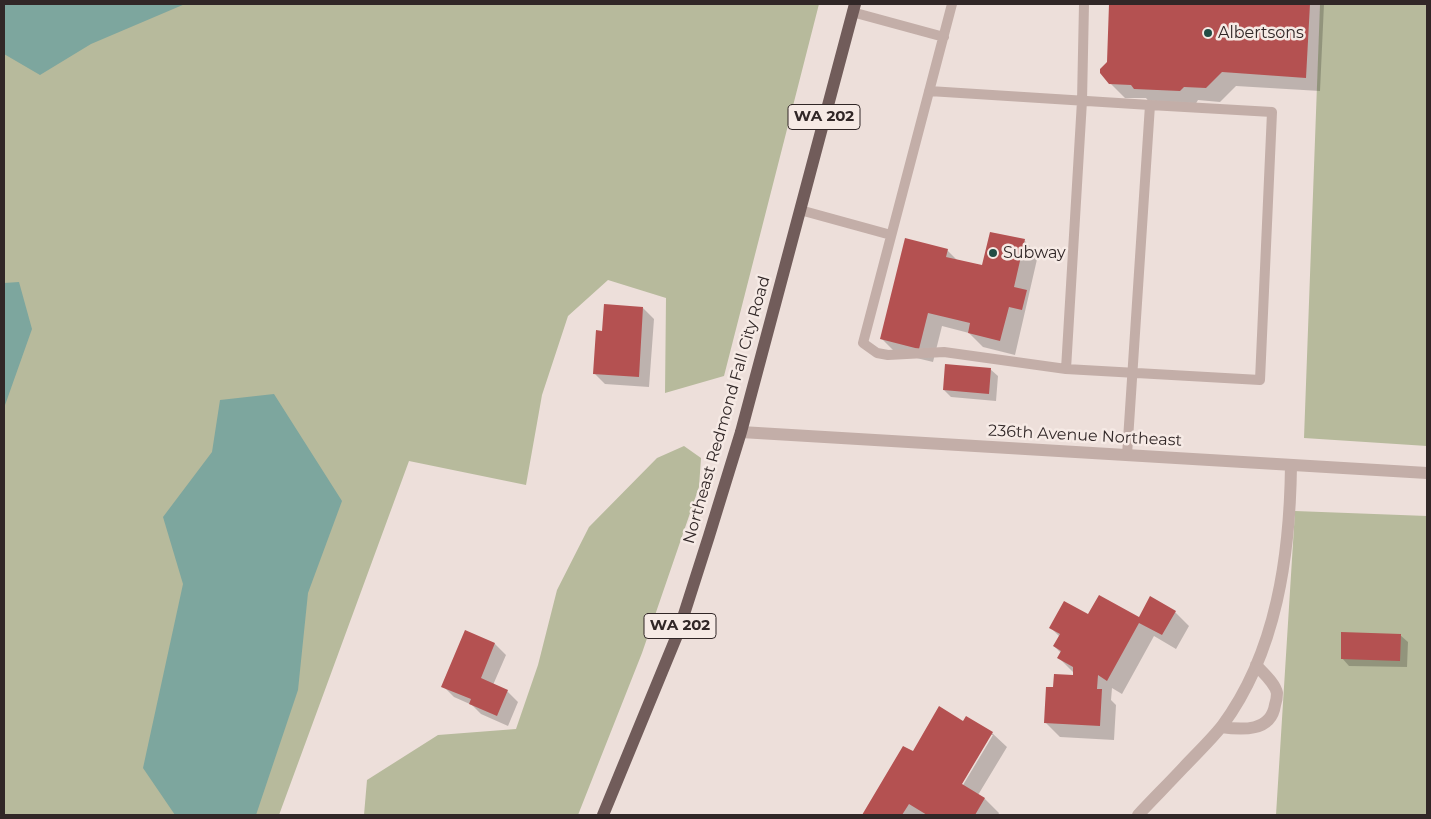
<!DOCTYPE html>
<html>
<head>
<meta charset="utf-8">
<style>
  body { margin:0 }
  #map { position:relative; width:1431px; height:819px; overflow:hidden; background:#eddfda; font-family:Montserrat,sans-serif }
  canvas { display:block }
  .frame { position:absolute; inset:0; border:5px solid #312727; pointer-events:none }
</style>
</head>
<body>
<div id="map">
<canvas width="1431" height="819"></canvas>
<div class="frame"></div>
</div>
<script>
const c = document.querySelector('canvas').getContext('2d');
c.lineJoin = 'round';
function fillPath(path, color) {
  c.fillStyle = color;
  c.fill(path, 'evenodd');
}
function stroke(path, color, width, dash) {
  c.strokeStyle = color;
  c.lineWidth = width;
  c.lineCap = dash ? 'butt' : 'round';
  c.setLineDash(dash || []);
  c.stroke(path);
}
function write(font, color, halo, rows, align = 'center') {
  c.font = font + ' Montserrat,sans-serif';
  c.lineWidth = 5;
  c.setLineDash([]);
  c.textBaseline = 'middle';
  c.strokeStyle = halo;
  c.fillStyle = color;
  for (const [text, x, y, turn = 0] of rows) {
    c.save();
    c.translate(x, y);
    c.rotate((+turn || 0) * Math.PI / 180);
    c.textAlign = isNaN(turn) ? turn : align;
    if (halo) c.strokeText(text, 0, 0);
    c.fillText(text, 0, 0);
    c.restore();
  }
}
fillPath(new Path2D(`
  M 4,4 L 819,4 L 724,376 L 665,393 L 666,298 L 608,280 L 568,316 L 542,395 L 526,485 L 409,461 L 279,815 L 4,815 Z
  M 1320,4 L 1427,4 L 1427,446 L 1304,438 Z
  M 684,446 L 701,458 L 699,487 L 642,653 L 578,815 L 364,815 L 367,780 L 438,735 L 516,729 L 538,665 L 557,590 L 589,527 L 657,458 Z
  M 1295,511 L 1427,516 L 1427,815 L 1276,815 Z`), '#b7ba9c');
fillPath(new Path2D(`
  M 4,4 L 185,4 L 91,44 L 40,75 L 4,54 Z
  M 19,282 L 32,329 L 4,408 L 4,283 Z
  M 274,394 L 342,501 L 308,593 L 298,690 L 256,815 L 175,815 L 143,768 L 183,584 L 163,517 L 212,452 L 220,400 Z`), '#7da69e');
fillPath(new Path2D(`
  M 1110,4 L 1324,4 L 1320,91 L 1236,86 L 1220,102 L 1198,100 L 1195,105 L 1150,103 L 1146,98 L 1125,98 L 1110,83 L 1108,63 Z
  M 1024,240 L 1038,255 L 1015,355 L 983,347 L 969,333 L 942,326 L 933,362 L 896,353 L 881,338 L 947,250 L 958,261 L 983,267 Z
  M 643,308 L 654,319 L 649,387 L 605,384 L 594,373 Z
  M 990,369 L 998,376 L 996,401 L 951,397 L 944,390 Z
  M 1175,612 L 1189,626 L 1176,649 L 1154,636 L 1122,694 L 1112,688 L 1111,700 L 1116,705 L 1114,740 L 1060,737 L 1045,722 L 1055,688 L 1074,676 L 1074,673 L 1059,658 L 1061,653 L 1054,646 L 1060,637 L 1051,628 L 1089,616 L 1139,619 Z
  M 466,632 L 495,644 L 506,655 L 493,685 L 507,691 L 518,702 L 508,726 L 481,714 L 472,705 L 454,697 L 443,686 Z
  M 1400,635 L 1408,642 L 1407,667 L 1349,666 L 1342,658 Z
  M 964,722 L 992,733 L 1007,747 L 978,795 L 985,799 L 999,813 L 998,815 L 863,815 L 904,747 L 913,753 ZM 990,735 L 993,735 L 960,790 L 958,789 Z`), '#0003');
fillPath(new Path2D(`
  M 1109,4 L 1310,4 L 1306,78 L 1222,72 L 1206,88 L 1184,87 L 1180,91 L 1134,89 L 1131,85 L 1109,84 L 1100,73 L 1100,69 L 1107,62 Z
  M 990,232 L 1025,239 L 1014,287 L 1027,290 L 1022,310 L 1009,307 L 1000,341 L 968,333 L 970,323 L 928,313 L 919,349 L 880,339 L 905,238 L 948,249 L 946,257 L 982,265 Z
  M 604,304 L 643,307 L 639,377 L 593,374 L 596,330 L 602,331 Z
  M 945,364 L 991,368 L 989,394 L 943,390 Z
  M 1099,595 L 1139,617 L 1150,596 L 1176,611 L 1162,635 L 1139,623 L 1107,681 L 1098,675 L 1097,689 L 1102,689 L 1100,726 L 1044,723 L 1046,687 L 1053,687 L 1054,674 L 1073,675 L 1073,667 L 1057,658 L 1061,651 L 1053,646 L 1060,634 L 1049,628 L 1064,601 L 1088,614 Z
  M 465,630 L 495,643 L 481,678 L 508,690 L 497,716 L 469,704 L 471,699 L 441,687 Z
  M 1341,632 L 1401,634 L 1400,661 L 1341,659 Z
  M 939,706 L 963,721 L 966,716 L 993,732 L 962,784 L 985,798 L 975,815 L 927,815 L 909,804 L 902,815 L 862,815 L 903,746 L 913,751 Z`), '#b45151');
stroke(new Path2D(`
  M 952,4 L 863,343 L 877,353 L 888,355 L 944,352 L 1066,369
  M 1084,4 L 1082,101 L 1066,369 L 1260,380 L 1272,112 L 1150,105
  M 852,12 L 944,37
  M 929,91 L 1150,105 L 1127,455
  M 800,210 L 891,235`), '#c3aea8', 10);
stroke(new Path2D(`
  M 1221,727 C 1242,730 1271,732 1275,705 C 1276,702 1277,697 1277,693 C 1275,683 1263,673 1256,665
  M 1138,815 C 1153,799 1168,784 1183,768 C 1196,754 1210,741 1222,726 C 1277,652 1290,554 1291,465`), '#c3aea8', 12);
stroke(new Path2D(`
  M 741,432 L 1427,473`), '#c3aea8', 12);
stroke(new Path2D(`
  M 603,815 L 678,633 L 709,536 L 741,432 L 855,4`), '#715c5a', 12);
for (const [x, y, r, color] of [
  [1208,33,5,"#224c45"],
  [993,253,5,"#224c45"]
]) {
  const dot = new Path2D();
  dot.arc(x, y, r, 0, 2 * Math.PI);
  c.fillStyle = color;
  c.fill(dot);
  stroke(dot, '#f6eae5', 2);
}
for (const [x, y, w] of [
  [824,117,72],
  [680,626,72]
]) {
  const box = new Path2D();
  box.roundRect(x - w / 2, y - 12.5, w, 25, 4);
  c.fillStyle = '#f6eae5';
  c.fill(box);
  stroke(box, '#312727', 1);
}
write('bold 15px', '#312727', null, [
  ["WA 202",824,117],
  ["WA 202",680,626]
]);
write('16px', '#312727', '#f6eae5', [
  ["Albertsons",1218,33],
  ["Subway",1003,253]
], 'left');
write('16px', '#312727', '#f6eae5', [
  ["Northeast Redmond Fall City Road",727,410,-74],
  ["236th Avenue Northeast",1085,436,3]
]);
</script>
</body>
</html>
